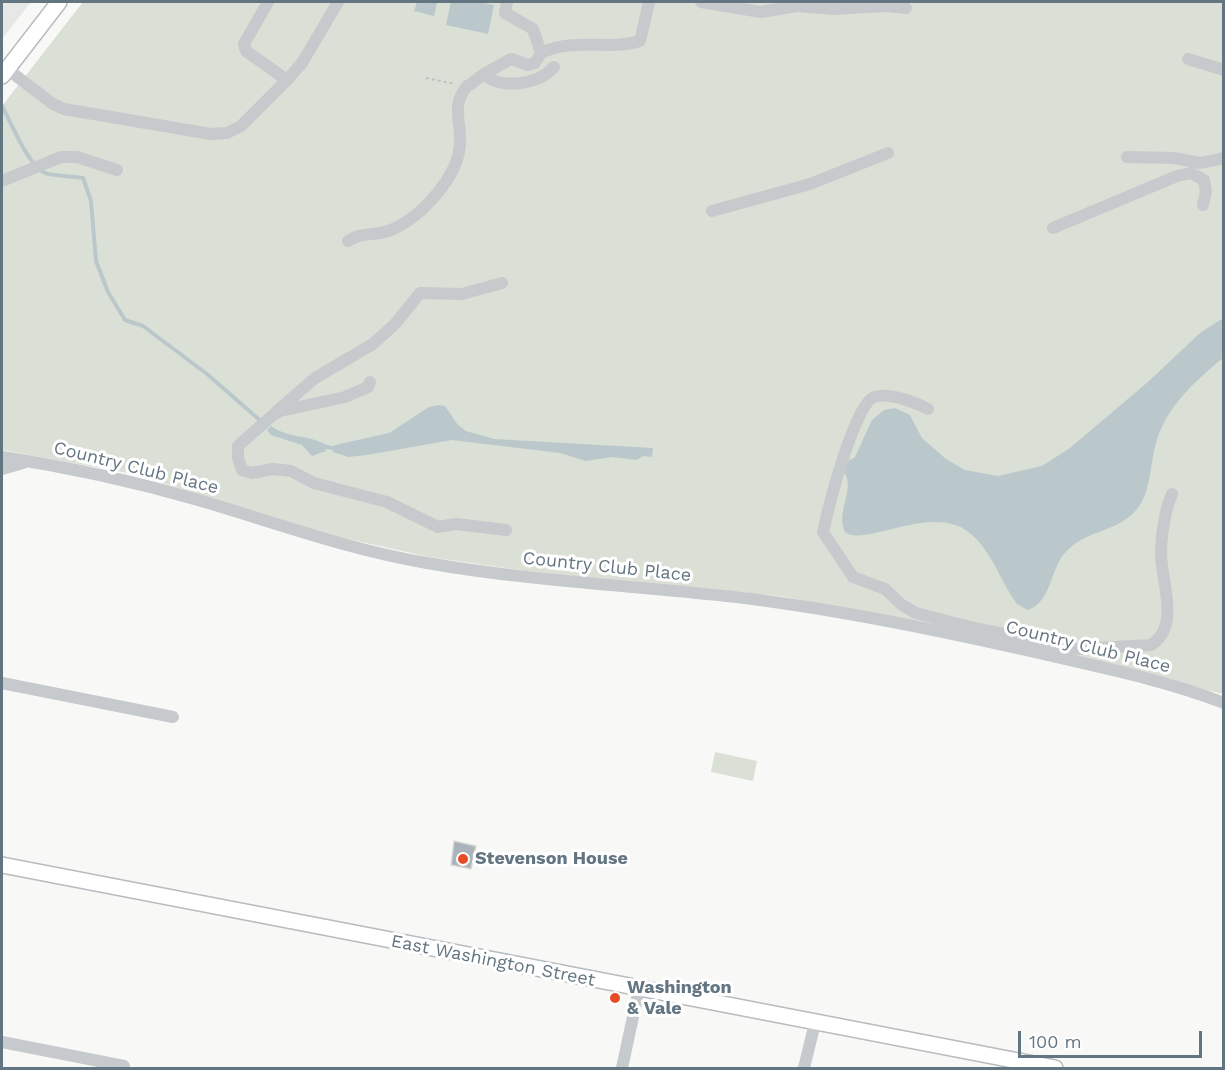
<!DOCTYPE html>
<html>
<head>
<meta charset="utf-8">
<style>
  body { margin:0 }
  #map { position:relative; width:1225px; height:1070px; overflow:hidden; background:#f8f8f6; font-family:"Work Sans",sans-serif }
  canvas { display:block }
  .frame { position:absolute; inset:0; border:3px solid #627581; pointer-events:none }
  .scale { position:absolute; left:1018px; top:1031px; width:184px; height:27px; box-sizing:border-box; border:3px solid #627581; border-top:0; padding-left:8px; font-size:18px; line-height:21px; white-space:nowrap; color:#627581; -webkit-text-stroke:4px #fff; paint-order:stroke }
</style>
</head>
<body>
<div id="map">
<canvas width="1225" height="1070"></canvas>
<div class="frame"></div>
<div class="scale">100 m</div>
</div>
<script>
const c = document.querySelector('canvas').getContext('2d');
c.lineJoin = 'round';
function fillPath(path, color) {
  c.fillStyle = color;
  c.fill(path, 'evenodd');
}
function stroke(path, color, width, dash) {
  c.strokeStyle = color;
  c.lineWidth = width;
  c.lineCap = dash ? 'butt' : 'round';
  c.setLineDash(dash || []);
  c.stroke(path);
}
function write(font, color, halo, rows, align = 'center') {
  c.font = font + ' "Work Sans",sans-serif';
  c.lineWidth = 6;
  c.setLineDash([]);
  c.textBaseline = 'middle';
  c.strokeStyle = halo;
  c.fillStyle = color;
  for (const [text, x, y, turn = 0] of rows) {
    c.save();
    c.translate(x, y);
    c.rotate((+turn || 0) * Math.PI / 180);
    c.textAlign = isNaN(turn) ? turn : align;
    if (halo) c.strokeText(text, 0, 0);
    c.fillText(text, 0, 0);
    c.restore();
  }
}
fillPath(new Path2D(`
  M 2,2 L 31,2 L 2,39 Z`), '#e6e7e7');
fillPath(new Path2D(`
  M 83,2 L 1223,2 L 1223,694 L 1000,638 L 780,596 L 540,573 L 429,557 L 330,535 L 133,474 L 2,450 L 2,106 Z
  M 715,752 L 757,761 L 753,781 L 711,772 Z`), '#dae0d6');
fillPath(new Path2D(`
  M 417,2 L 437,2 L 434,16 L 414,11 Z
  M 451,2 L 478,2 L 494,5 L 488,34 L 446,25 Z
  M 1220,320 L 1223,320 L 1223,358 C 1195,381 1166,407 1156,443 C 1150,464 1151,492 1137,509 C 1118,533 1085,529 1064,554 C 1050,571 1051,602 1028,610 L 1017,604 C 1001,582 992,552 971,534 C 934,501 865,548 845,532 C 835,513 856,488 844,472 L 848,461 L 855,457 L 872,420 L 884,410 L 895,408 L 910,415 L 922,438 L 946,459 L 965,470 L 998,476 L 1042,466 L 1070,448 L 1149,381 L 1200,333 Z
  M 438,405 L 445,406 L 458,425 L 466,431 L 494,439 L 653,448 L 652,457 L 643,456 L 637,460 L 612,457 L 586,461 L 560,453 L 452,440 L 367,455 L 348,457 L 333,452 L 335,445 L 389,433 L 429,407 Z
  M 271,426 C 287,438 308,435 325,444 L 326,451 L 312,456 L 302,445 L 271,435 L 267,430 Z`), '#bbc8cb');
stroke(new Path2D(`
  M 2,106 C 11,122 28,166 45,173 C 52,176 73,176 83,178 L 91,201 L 96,261 L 108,292 L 125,320 L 143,326 L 207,374 L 263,423
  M 322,446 L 338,449`), '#bbc8cb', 4);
const building = new Path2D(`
  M 454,841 L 476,846 L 471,869 L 451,865 Z`);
fillPath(building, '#aab3b9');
stroke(building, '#dadad8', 1.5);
const major = new Path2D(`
  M 2,76 L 59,2
  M 2,865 L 1055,1068`);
stroke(major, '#b7bcbf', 18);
stroke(new Path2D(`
  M 426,78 L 455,84`), '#bfc2c4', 2, [3, 3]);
stroke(new Path2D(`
  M 268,2 L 244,44 L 246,51 L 287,80
  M 507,2 L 505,13 L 533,29 L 541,53
  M 701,2 L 761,12 L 797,6 L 834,9 L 886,6 L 906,8
  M 1188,59 L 1224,70
  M 7,69 L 53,104 L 64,109 L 211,134 L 227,133 L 241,126 L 287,80 L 302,63 L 338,2
  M 484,74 L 511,59 L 528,65 L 535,63 L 541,53 C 573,37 607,51 640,41 L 649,2
  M 467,87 L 484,74 C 500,90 538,85 554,67
  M 1127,157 L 1174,158 L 1200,163 L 1224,158
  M 2,181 L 61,157 L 77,157 L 117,170
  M 712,211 L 810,184 L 888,153
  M 1053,228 L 1177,176 L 1191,173 L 1204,180 L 1206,192 L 1203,205
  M 348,241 C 360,232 374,236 388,231 C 419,220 459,177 460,143 C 461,120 451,106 467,86
  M 370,382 L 368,387 L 345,397 L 280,411 L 273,415 L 238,446 L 238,458 L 242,470 L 252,473 L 273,469 L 291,471 L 314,483 L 387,502 L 438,527 L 456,524 L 506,530
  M 928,409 C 914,402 889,392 874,397 C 854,405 828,509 823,532 L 853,577 L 885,589 L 902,605 L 916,613 L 974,628 L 1077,649 L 1151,645 C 1181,626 1161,582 1161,553 C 1161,536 1165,510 1172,494
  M 277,411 L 315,378 L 373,344 L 395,324 L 420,293 L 462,294 L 502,283
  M 2,457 C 68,467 133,481 198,500 C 274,522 349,550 427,563 C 535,582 644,586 752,599 C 845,611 938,630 1030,651 C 1094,666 1162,679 1224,703
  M 2,469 L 23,463
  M 2,683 L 173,717
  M 2,1042 L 124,1066
  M 622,1068 L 639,989
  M 804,1068 L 815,1023`), '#c6cacd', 12);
stroke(major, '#fff', 15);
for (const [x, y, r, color] of [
  [463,859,6,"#e84c26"],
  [615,998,6,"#e84c26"]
]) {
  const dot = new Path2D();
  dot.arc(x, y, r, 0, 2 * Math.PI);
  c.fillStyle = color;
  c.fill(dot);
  stroke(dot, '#fff', 2);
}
write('18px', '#627581', '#fff', [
  ["Country Club Place",136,468,14],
  ["Country Club Place",607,567,6],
  ["Country Club Place",1088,647,14],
  ["East Washington Street",493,961,11]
]);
write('bold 18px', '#627581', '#fff', [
  ["Stevenson House",475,859],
  ["Washington",627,988],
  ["& Vale",627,1009]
], 'left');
</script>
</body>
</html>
